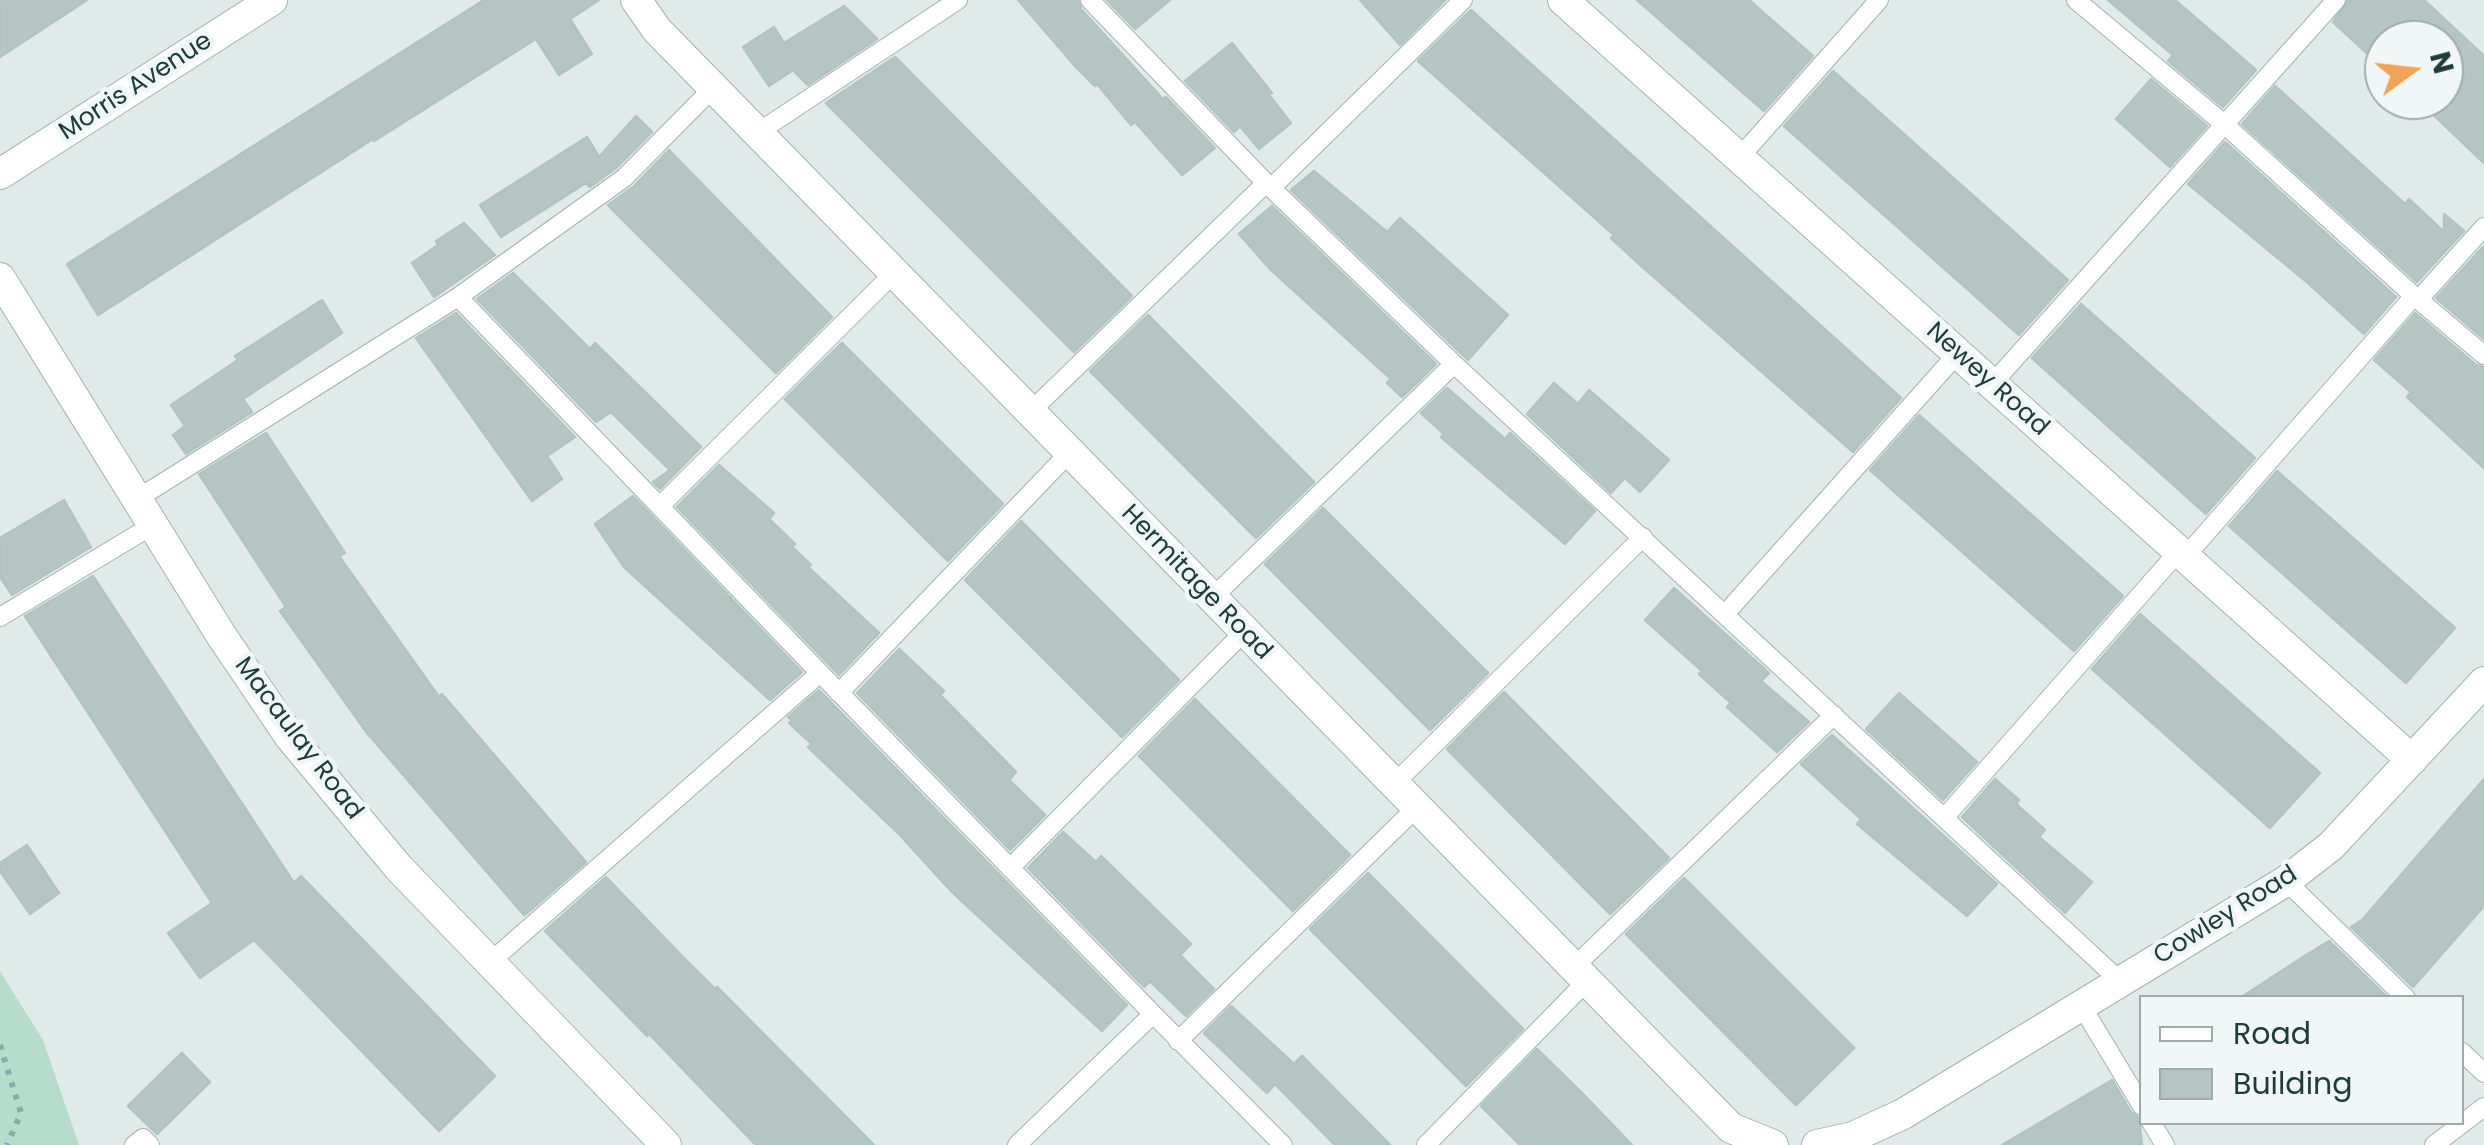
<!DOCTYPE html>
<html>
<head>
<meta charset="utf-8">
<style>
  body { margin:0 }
  #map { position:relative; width:2484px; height:1145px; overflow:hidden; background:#e0ebe9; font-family:Poppins,sans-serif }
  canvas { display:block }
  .legend { position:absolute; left:2139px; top:995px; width:325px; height:130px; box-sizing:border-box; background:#f0f7f6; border:2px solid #9dacab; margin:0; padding:12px 18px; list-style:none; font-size:30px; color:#203b3b }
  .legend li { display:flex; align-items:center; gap:20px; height:50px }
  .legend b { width:50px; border:2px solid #9dacab }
  .north { position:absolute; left:2364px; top:20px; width:100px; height:100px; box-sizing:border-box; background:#f0f7f6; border:2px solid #9dacab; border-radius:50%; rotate:75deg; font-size:28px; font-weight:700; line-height:40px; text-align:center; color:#203b3b }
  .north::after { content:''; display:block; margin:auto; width:35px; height:45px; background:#f2a456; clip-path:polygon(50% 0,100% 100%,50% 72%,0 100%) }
</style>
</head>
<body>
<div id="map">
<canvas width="2484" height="1145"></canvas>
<ul class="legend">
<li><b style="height:12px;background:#fff"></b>Road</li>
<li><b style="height:28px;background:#b5c6c2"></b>Building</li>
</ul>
<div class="north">N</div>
</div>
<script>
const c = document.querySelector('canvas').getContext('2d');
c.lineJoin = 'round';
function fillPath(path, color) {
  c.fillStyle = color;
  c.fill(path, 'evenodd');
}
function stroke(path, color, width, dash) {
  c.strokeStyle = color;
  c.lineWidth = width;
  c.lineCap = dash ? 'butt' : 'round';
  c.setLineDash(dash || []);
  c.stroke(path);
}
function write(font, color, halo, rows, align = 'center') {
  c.font = font + ' Poppins,sans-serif';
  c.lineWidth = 9;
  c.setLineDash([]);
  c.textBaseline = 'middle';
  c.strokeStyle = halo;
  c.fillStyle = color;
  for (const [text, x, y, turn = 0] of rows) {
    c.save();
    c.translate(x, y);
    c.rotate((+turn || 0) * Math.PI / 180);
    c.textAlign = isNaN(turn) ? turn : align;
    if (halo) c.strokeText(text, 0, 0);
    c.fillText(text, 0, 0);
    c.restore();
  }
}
fillPath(new Path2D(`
  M 0,971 L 43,1040 L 79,1145 L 0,1145 Z`), '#b8dccb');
const building = new Path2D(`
  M 0,0 L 87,0 L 0,57 Z
  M 484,0 L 599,0 L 570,19 L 592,54 L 559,75 L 536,39 L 374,141 L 373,139 L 98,315 L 67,264 Z
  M 1018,0 L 1078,0 L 1081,9 L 1163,99 L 1166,97 L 1215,148 L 1182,175 L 1135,122 L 1131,125 L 1097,84 L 1095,86 L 1075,66 Z
  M 1107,0 L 1170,0 L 1135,29 Z
  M 1360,0 L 1445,0 L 1400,45 Z
  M 1637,0 L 1749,0 L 1813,56 L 1764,111 Z
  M 2108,0 L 2175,0 L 2256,70 L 2223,107 L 2168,61 L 2173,55 Z
  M 2348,0 L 2424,0 L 2484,56 L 2484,163 L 2418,100 L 2444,100 L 2444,40 L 2384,40 L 2384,69 L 2333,22 Z
  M 844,6 L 877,39 L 808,85 L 793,70 L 769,86 L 743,47 L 774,27 L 784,43 Z
  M 1471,10 L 1901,398 L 1853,452 L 1638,263 L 1611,238 L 1614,235 L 1418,61 Z
  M 1232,43 L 1272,93 L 1269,95 L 1291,123 L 1259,149 L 1240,126 L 1234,132 L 1185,81 Z
  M 895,57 L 1132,296 L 1074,352 L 826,103 Z
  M 1833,71 L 2068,280 L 2019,335 L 1784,126 Z
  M 2151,79 L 2207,126 L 2170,167 L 2116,119 Z
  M 2275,86 L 2405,204 L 2409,199 L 2444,232 L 2444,214 L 2464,231 L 2417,282 L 2242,124 Z
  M 636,116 L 652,132 L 616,168 L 590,187 L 586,183 L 501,237 L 480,205 L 587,137 L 599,157 Z
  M 2225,142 L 2396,297 L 2364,334 L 2308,283 L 2188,184 Z
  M 669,150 L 832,317 L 776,373 L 608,205 L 633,187 Z
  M 1314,171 L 1387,232 L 1400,218 L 1508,315 L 1468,360 L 1291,190 Z
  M 1272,206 L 1436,364 L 1402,397 L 1387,383 L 1391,379 L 1270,269 L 1239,234 Z
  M 464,223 L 495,255 L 434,297 L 412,263 L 438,245 L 436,241 Z
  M 2483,247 L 2484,248 L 2484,339 L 2436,298 Z
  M 513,273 L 590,349 L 595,343 L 701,447 L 660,489 L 653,482 L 670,470 L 611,412 L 596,422 L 477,299 Z
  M 322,300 L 342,333 L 243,399 L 252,412 L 186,454 L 173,435 L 185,426 L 171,405 L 238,360 L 235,356 Z
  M 2081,304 L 2255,458 L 2206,514 L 2032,358 Z
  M 456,313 L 575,437 L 547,456 L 562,479 L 532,501 L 416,338 Z
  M 2415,313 L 2476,365 L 2484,367 L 2484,468 L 2407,397 L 2411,392 L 2374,360 Z
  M 1148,315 L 1314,482 L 1256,538 L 1090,371 Z
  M 842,343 L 1003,504 L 948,561 L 785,399 Z
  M 1554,383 L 1578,404 L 1589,390 L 1669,460 L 1640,492 L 1625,478 L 1611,493 L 1527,414 Z
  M 1447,388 L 1505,439 L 1510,433 L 1595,511 L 1565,544 L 1441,437 L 1444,434 L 1421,413 Z
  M 1919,415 L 2123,596 L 2074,651 L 1870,470 Z
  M 266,433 L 345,553 L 339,556 L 439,697 L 442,694 L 586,862 L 527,913 L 524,915 L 367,733 L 280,611 L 286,607 L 199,474 Z
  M 719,465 L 774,513 L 769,519 L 795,544 L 792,547 L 811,565 L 808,567 L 879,633 L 839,675 L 677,507 Z
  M 2277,471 L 2455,628 L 2406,683 L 2229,526 Z
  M 633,496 L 802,672 L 770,700 L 624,567 L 595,524 Z
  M 64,500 L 91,547 L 12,595 L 0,577 L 0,538 Z
  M 1323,508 L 1488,673 L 1430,730 L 1265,564 Z
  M 1021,521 L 1179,680 L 1122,737 L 965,580 Z
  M 93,576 L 294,883 L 301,876 L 495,1076 L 439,1131 L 254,940 L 200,978 L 168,933 L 212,903 L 25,616 Z
  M 1674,588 L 1769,673 L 1761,681 L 1809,722 L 1777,752 L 1727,707 L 1731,703 L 1699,674 L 1702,671 L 1645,620 Z
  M 2140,614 L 2320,773 L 2270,828 L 2092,669 Z
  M 899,649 L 944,691 L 940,695 L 1016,772 L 1009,780 L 1045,815 L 1010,850 L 857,693 Z
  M 819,690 L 1127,1005 L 1102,1031 L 950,890 L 898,833 L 808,747 L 812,744 L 789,723 L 792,720 L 788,717 Z
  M 1504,692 L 1669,858 L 1610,914 L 1447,749 Z
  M 1899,693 L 1977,762 L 1943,800 L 1866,729 Z
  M 1195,699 L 1350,855 L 1293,911 L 1139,756 Z
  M 1832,735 L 1997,884 L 1967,916 L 1857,824 L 1861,819 L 1801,764 Z
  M 1995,779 L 2019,800 L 2016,804 L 2045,830 L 2039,837 L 2092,882 L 2065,913 L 1962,817 Z
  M 2484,779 L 2484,906 L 2413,987 L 2351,927 L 2362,920 Z
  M 1063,832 L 1096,862 L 1101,856 L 1191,944 L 1180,955 L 1214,989 L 1186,1016 L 1150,981 L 1144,987 L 1028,868 Z
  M 27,845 L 59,893 L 30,914 L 0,871 L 0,863 Z
  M 1368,873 L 1523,1029 L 1466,1086 L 1310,929 Z
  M 606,877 L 682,956 L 715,989 L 717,987 L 874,1145 L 756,1145 L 649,1034 L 647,1036 L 545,931 Z
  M 1684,878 L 1854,1048 L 1796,1105 L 1626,934 Z
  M 2329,941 L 2388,998 L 2240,998 L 2303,957 Z
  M 1231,1006 L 1294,1064 L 1302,1056 L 1390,1145 L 1335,1145 L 1275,1084 L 1267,1093 L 1204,1033 Z
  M 1537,1049 L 1586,1097 L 1632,1145 L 1520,1145 L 1481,1106 Z
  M 182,1053 L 210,1082 L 157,1134 L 128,1106 Z
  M 2112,1080 L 2131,1112 L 2139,1118 L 2142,1145 L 2002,1145 Z`);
fillPath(building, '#b5c6c2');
stroke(building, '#b2c4c1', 2.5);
const service = new Path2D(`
  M 1090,0 L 1266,183 L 1454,364 L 2120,981
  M 2076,0 L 2224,124 L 2414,296 L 2185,557
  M 757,133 L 958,0
  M 1739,158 L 1879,0
  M 1271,188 L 1463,0
  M 2414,296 L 2484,355
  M 458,297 L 624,178 L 713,88
  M 2419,299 L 2484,227
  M 1992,384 L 2336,0
  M 1030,412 L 1266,183
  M 137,499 L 458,297 L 820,673
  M 660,506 L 894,273
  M 1211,599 L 1454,364
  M 1726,613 L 1958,353
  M 0,617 L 153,525
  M 839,693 L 1069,453
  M 1394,784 L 1643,537
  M 1945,817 L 2178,552
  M 1010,868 L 1244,632
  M 2286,881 L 2406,998
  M 489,963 L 820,673 L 1153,1014
  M 1574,967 L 1834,715
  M 2081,1005 L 2142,1106
  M 1178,1041 L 1417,807
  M 2462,1052 L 2484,1073
  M 2151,1122 L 2165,1145
  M 134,1145 L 143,1138 L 150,1145
  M 1017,1145 L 1153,1014 L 1283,1145
  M 1426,1145 L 1587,981
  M 2434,1145 L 2484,1107`);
const minor = new Path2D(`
  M 636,0 L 657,30 L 1731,1128 L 1773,1145
  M 1563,0 L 2412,760
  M 0,174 L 272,0
  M 0,278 L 221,635 L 290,737 L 398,867 L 666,1145
  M 1817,1145 L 1853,1137 L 1903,1114 L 2286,881 L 2331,846 L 2484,682`);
stroke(service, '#a3b3b1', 20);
stroke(minor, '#a3b3b1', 32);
stroke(new Path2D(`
  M 0,1045 L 21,1113 L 7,1145`), '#80afac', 6, [5, 8]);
stroke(service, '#fff', 18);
stroke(minor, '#fff', 30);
write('25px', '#203b3b', '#f0f7f6', [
  ["Morris Avenue",136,87,-33],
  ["Newey Road",1987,380,42],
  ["Hermitage Road",1196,583,46],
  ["Macaulay Road",298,739,53],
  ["Cowley Road",2226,916,-32]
]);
</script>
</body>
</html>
